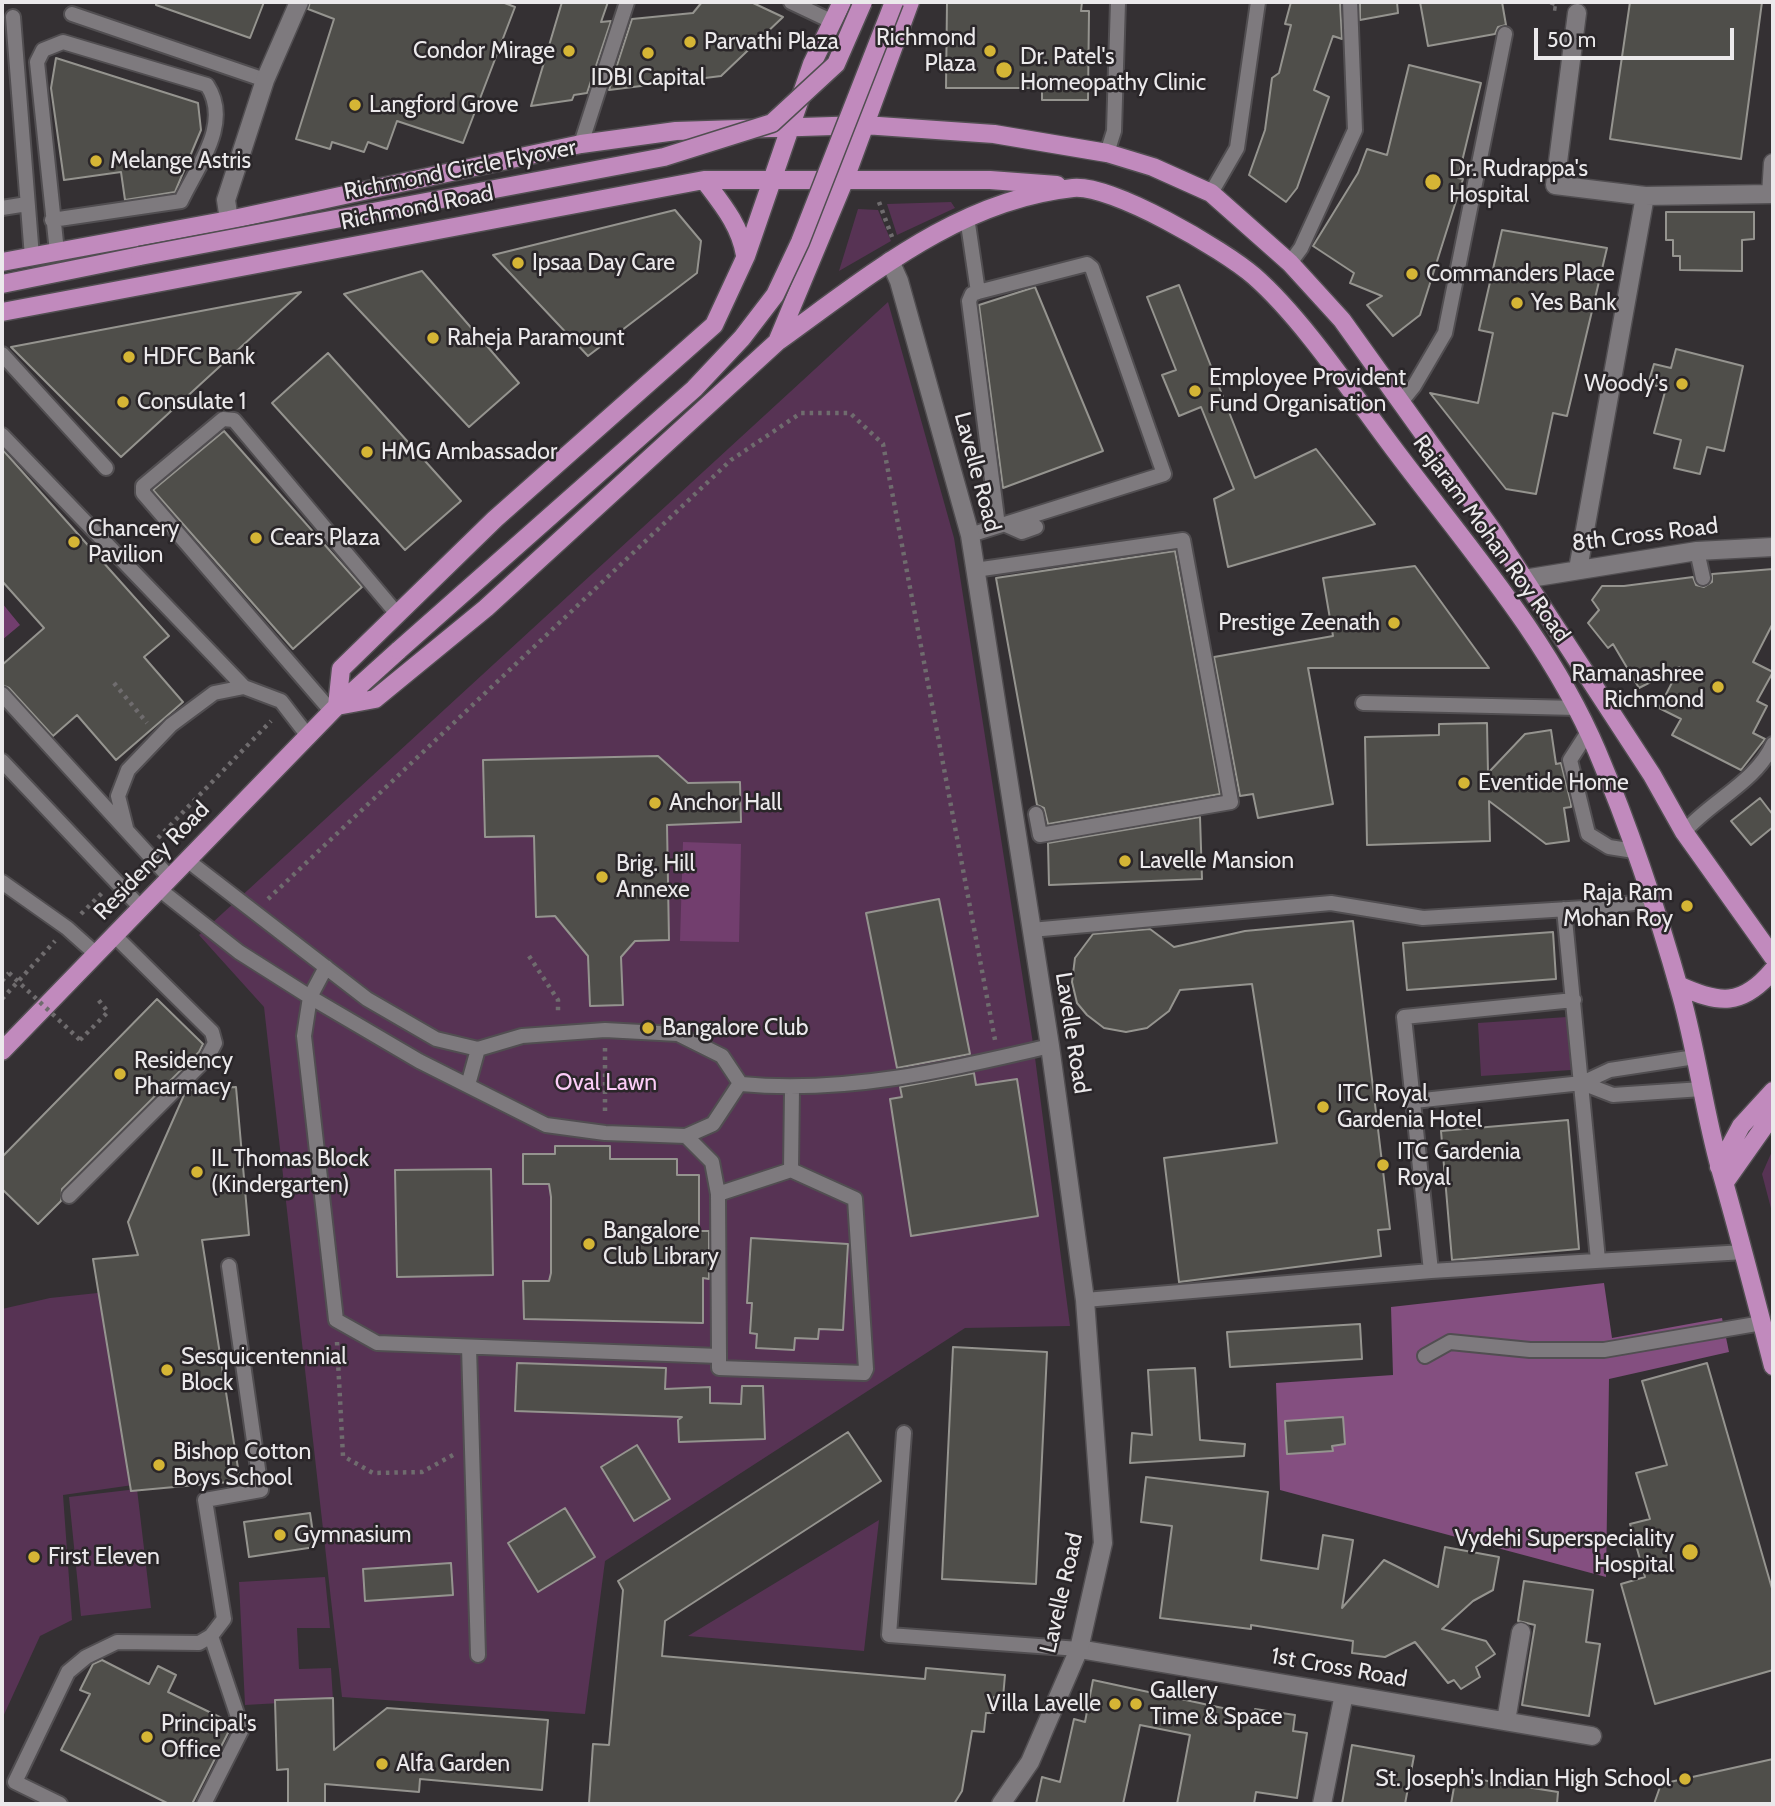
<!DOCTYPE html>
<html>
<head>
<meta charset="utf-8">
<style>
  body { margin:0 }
  #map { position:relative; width:1775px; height:1806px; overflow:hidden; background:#343033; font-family:Cabin,sans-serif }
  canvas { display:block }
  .frame { position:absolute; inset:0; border:4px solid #ebe9eb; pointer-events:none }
  .scale { position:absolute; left:1534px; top:28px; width:200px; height:32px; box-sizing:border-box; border:4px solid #ebe9eb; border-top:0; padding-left:9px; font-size:21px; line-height:24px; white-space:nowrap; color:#ebe9eb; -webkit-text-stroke:5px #2a2629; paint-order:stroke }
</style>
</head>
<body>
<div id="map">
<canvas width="1775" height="1806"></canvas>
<div class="frame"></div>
<div class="scale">50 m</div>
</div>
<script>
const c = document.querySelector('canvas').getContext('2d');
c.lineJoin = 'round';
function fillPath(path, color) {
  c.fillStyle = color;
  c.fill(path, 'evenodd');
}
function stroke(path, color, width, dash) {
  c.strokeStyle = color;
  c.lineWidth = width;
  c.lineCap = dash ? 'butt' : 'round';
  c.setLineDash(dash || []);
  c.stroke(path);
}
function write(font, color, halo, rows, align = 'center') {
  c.font = font + ' Cabin,sans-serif';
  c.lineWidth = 5;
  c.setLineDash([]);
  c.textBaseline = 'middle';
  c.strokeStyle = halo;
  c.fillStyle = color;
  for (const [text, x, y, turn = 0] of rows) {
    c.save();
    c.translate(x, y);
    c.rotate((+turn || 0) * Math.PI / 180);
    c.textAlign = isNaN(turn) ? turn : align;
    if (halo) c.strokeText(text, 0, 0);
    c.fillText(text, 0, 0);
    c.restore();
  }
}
fillPath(new Path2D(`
  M 951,202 L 955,208 L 897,235 L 887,204 Z
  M 858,209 L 878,210 L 891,241 L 839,271 Z
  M 888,302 L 954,538 L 1034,1050 L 1070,1326 L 965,1328 L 605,1561 L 585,1714 L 342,1697 L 264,1007 L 199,935 Z
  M 1567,1017 L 1571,1070 L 1481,1076 L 1478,1023 Z
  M 1773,1149 L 1773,1216 L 1762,1174 Z
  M 107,1292 L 133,1485 L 63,1495 L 72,1620 L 40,1636 L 2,1719 L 2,1309 L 50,1298 Z
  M 137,1489 L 151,1608 L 81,1616 L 69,1497 Z
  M 879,1520 L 864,1651 L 688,1636 Z
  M 325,1577 L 330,1628 L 297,1628 L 299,1669 L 331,1668 L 333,1700 L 245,1705 L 239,1582 Z`), '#573354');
fillPath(new Path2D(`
  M 1604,1283 L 1612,1338 L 1722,1318 L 1729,1352 L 1609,1379 L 1606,1577 L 1280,1490 L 1276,1383 L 1393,1375 L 1391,1307 Z`), '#844f80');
fillPath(new Path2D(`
  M 2,603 L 20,625 L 2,640 Z
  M 683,842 L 741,844 L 739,942 L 680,941 Z`), '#723e6e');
const building = new Path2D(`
  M 156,2 L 264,2 L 250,38 L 156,5 Z
  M 310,2 L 502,2 L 515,7 L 463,143 L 397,121 L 387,149 L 368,142 L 364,152 L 332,142 L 330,149 L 296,139 L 334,19 L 308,9 Z
  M 562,2 L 608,2 L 601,22 L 611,21 L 587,93 L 574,95 L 572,100 L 531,106 Z
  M 702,2 L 751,2 L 783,17 L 721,76 L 609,90 L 632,19 L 693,13 Z
  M 947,2 L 1082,2 L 1081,11 L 1089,11 L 1088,100 L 1042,100 L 1042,88 L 946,88 Z
  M 1291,2 L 1340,2 L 1342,39 L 1333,36 L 1314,90 L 1329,97 L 1297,188 L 1286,202 L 1249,175 L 1265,130 L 1272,78 L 1279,73 L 1291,25 L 1285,24 Z
  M 1360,2 L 1397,2 L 1398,13 L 1360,20 Z
  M 1420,2 L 1502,2 L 1506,25 L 1498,27 L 1495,34 L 1428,46 Z
  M 1630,2 L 1762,2 L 1741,159 L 1610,139 Z
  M 56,58 L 198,103 L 201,130 L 175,192 L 125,200 L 121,172 L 64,180 L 51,88 Z
  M 1409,65 L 1481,83 L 1458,178 L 1463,179 L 1420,315 L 1393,336 L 1367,305 L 1382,296 L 1350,283 L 1354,273 L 1313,246 L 1358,173 L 1367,149 L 1387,155 Z
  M 675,210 L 701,241 L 697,273 L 588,356 L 493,255 Z
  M 1666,212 L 1754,212 L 1754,239 L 1742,240 L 1742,271 L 1680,270 L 1680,256 L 1673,256 L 1673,240 L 1666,240 Z
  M 1502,230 L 1607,248 L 1567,416 L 1553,413 L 1536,494 L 1506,489 L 1430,393 L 1478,403 L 1493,333 L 1479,330 Z
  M 422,271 L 519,383 L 469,427 L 344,294 Z
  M 1179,285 L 1255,478 L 1316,449 L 1375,524 L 1228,567 L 1214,499 L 1234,489 L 1201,407 L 1179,416 L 1162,375 L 1176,370 L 1147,297 Z
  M 1035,287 L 1103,451 L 1003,488 L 979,305 Z
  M 301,292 L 121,457 L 11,347 Z
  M 1676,349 L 1743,366 L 1724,451 L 1707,447 L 1700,474 L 1674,468 L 1681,440 L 1654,433 L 1666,388 L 1648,384 L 1654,364 L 1671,368 Z
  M 328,353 L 461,501 L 405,550 L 272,403 Z
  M 224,431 L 362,587 L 293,649 L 153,490 Z
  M 2,449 L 169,636 L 144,657 L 183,702 L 116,760 L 77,715 L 53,736 L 9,688 L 2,685 L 2,665 L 44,628 L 2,581 Z
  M 1175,551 L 1220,794 L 1048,824 L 1044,808 L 1037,805 L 996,578 Z
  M 1415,566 L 1489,668 L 1308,668 L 1333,804 L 1258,818 L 1253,794 L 1240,796 L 1214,657 L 1333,636 L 1323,578 Z
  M 1773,569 L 1773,623 L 1753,662 L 1773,672 L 1757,701 L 1767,706 L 1753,733 L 1765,739 L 1741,770 L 1672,735 L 1681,719 L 1659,708 L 1680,667 L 1639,688 L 1613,644 L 1608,648 L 1588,623 L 1599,610 L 1592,600 L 1602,586 L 1624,586 L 1693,577 L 1696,585 L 1704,587 L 1712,582 L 1712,574 Z
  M 1487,723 L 1488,773 L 1525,734 L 1551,730 L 1556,764 L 1561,763 L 1571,803 L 1571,807 L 1564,808 L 1569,841 L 1546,844 L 1489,801 L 1490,841 L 1367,845 L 1365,737 L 1439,735 L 1439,724 Z
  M 658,756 L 688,783 L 740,782 L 741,822 L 667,825 L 669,940 L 635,941 L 621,957 L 623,1005 L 590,1006 L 588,956 L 555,916 L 536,917 L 534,836 L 485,837 L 483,760 Z
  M 1760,798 L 1773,815 L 1773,827 L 1751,845 L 1731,821 Z
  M 1200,817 L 1202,879 L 1049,885 L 1048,843 Z
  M 939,899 L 970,1054 L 897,1068 L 866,913 Z
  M 1353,921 L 1390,1229 L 1378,1230 L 1381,1256 L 1179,1282 L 1164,1158 L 1277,1143 L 1252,984 L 1180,990 L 1169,1011 L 1147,1028 L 1126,1032 L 1104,1028 L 1087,1015 L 1077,1003 L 1072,982 L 1075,958 L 1093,934 L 1150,929 L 1174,947 L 1245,931 Z
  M 1553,932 L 1556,979 L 1407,990 L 1403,943 Z
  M 157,999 L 203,1044 L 199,1052 L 62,1189 L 61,1201 L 38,1224 L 2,1189 L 2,1157 Z
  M 974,1073 L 976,1085 L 1017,1079 L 1038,1216 L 911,1236 L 890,1099 L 902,1097 L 900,1087 Z
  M 236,1087 L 249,1235 L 202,1240 L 240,1481 L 131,1491 L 93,1259 L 138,1255 L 128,1222 L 184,1095 L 188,1090 Z
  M 1568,1120 L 1579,1249 L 1452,1260 L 1441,1131 Z
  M 555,1146 L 610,1146 L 610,1159 L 677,1159 L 677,1175 L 699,1175 L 699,1231 L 709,1231 L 709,1279 L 703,1278 L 703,1323 L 524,1319 L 523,1281 L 549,1281 L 551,1273 L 551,1197 L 549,1184 L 523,1184 L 523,1154 L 555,1154 Z
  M 491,1169 L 493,1275 L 397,1277 L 395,1170 Z
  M 751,1238 L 848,1244 L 843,1330 L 819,1329 L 818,1339 L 795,1338 L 794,1350 L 756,1348 L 757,1334 L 750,1333 L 752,1303 L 747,1303 Z
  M 1360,1324 L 1362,1359 L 1230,1367 L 1227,1332 Z
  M 953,1347 L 1047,1352 L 1036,1584 L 942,1579 Z
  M 517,1363 L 666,1368 L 665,1389 L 710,1387 L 710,1403 L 741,1404 L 742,1386 L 763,1386 L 765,1439 L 679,1442 L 678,1420 L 682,1417 L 515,1411 Z
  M 1707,1363 L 1773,1592 L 1773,1670 L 1655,1704 L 1621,1584 L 1645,1577 L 1630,1524 L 1650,1519 L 1636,1473 L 1667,1465 L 1642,1381 Z
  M 1195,1368 L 1200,1440 L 1245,1444 L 1244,1456 L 1130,1463 L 1132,1433 L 1152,1435 L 1148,1370 Z
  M 1343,1417 L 1345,1444 L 1332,1446 L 1333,1451 L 1287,1454 L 1285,1421 Z
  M 848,1432 L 881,1481 L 665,1621 L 662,1656 L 925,1679 L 926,1668 L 1005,1675 L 1003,1698 L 994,1697 L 993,1713 L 986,1713 L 984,1732 L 972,1731 L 962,1791 L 954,1804 L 589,1803 L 593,1744 L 609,1745 L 623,1590 L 618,1581 Z
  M 637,1445 L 670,1499 L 634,1521 L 601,1467 Z
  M 1146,1477 L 1268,1492 L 1261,1560 L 1318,1569 L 1323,1535 L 1353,1540 L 1342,1608 L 1384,1560 L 1438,1587 L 1445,1547 L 1499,1557 L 1493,1590 L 1473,1601 L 1442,1629 L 1486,1641 L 1495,1654 L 1476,1667 L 1480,1677 L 1461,1689 L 1454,1680 L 1448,1683 L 1415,1642 L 1385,1657 L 1352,1653 L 1353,1641 L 1251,1625 L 1251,1629 L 1160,1618 L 1172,1526 L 1141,1522 Z
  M 565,1508 L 595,1557 L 538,1592 L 508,1543 Z
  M 310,1513 L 315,1547 L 249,1557 L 244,1522 Z
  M 451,1563 L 453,1595 L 365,1601 L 363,1569 Z
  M 1524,1581 L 1593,1590 L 1586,1642 L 1600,1644 L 1589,1716 L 1522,1705 L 1535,1625 L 1518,1621 Z
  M 102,1660 L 149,1684 L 158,1666 L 176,1675 L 168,1692 L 230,1722 L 231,1727 L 192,1804 L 169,1804 L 61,1750 L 90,1694 L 80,1690 L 93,1664 Z
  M 1093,1680 L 1255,1715 L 1255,1709 L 1295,1715 L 1293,1731 L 1307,1733 L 1297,1798 L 1256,1792 L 1254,1804 L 1177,1804 L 1190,1735 L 1140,1725 L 1123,1804 L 1036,1804 L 1042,1777 L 1060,1782 L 1074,1719 L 1085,1722 Z
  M 333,1698 L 334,1750 L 387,1708 L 548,1720 L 542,1790 L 420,1779 L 419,1792 L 325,1784 L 325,1804 L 288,1804 L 288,1769 L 277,1770 L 275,1700 Z
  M 1352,1745 L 1414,1756 L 1405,1804 L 1342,1804 Z
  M 1773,1759 L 1773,1804 L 1654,1804 L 1661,1784 Z
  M 1456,1776 L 1558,1792 L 1557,1804 L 1451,1804 Z`);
fillPath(building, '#4f4e4a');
stroke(building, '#95948f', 2);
const service = new Path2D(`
  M 791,2 L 831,21
  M 72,14 L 265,80
  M 13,17 L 32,257
  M 581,144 L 627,2
  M 1107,153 L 1114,131 L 1118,2
  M 1211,193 L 1237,148 L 1258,2
  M 2,208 L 27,204
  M 967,217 L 978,292
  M 52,220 L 181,201 C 198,165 232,123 207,85 L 63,42 L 43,50 L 37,62 L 57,252
  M 1290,263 L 1301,248 L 1355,130 L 1350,2
  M 2,354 L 106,468
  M 1401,402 L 1414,386 L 1445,333 L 1505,34
  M 2,435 L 244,687 L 281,701 L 308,736
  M 1004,524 L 1022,532 L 1036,527
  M 970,535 L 1164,474 L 1092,268 L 1087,264 L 978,292 L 972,294 L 969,301 L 998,526
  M 1697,551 L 1703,578
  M 975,570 L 1183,540 L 1231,802 L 1040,835 L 1036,814
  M 2,694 L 170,878
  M 1363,703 L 1577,708
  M 332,712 L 143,493 L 143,486 L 223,419 L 234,420 L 398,615
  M 1588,732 L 1570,760 L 1588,834 L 1609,847 L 1634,851
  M 2,761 L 141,908
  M 126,828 L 118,796 L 128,770 L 171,725 L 214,693 L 244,687
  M 1684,832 C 1711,801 1756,782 1773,744
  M 2,882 L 67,928 L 96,954
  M 159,889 L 239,952 L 310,997 L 419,1061 L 546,1125 L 605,1133 L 686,1136 L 713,1124 L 740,1083 L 722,1056 L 678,1034 L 605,1030 L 522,1036 L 478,1049 L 436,1039 L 367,999 L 187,860
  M 1564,909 L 1598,1260
  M 1031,930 L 1331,903 L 1423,918 L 1601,907 L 1650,901
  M 326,967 L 310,997 L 304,1036 L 336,1320 L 377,1343 L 719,1356 L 718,1194 L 712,1162 L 686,1136
  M 1582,1083 L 1613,1095 L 1702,1089
  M 741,1084 C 845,1094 949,1070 1050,1046
  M 468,1085 L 478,1049
  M 1414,1101 L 1582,1083 L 1610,1070 L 1695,1057
  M 718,1194 L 791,1170
  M 69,1196 L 207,1058 L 215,1043 L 212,1032 L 114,935
  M 1431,1271 L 1404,1017 L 1574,1000
  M 1085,1300 L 1431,1271 L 1744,1252
  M 469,1347 L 478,1655
  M 719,1356 L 719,1368 L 864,1373 L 866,1369 L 855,1199 L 791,1170 L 792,1089
  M 1425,1356 L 1450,1342 L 1530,1350 L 1604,1350 L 1762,1323
  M 904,1433 L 889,1635 L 1079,1649
  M 60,1804 L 15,1782 L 68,1672 L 86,1657 L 117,1642 L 199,1643 L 211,1636 L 224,1619 L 205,1500 L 261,1490 L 229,1266
  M 204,1804 L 242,1729 L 211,1636`);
const minor = new Path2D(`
  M 1577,13 L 1555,185 L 1645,196 L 1578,569
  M 1645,196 L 1771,194 L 1773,163
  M 229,220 L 226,200 L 265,80 L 299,2
  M 1524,579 L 1697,551 L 1773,547
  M 1079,1649 L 1592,1736
  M 1506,1721 L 1521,1632
  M 1322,1804 L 1344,1694`);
const tertiary = new Path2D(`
  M 890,261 L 899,281 L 970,535 L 1050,1046 L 1085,1300 L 1103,1543 L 1079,1649 L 1030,1762 L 1001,1804`);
const primary = new Path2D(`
  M 704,180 C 722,204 740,225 745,255
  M 2,262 L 229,220 L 581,144 L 676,131 L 864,125 L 994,134 L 1107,153 L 1153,167 L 1211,193 L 1290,263 L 1342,320 L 1493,531 L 1652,775 L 1684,832 L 1773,957
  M 2,284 L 140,256
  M 2,312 L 704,180 L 990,180 L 1057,185
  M 777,342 C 868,277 958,200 1073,188 C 1112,184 1224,250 1254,276 C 1303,319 1354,396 1394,449 C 1466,545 1550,640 1597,751 C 1630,829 1658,913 1681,995 C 1697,1052 1704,1111 1720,1168 C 1739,1234 1756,1300 1773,1366
  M 337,706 L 375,699 L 486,608 L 777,342 L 845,179 L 910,2
  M 337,706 L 341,669 L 495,519 L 714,325 L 746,256 L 812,64 L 842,2
  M 1678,985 C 1719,1004 1742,1007 1773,970
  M 2,1051 L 337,706 L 399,650
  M 1719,1167 L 1741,1126 L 1773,1091
  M 1725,1182 L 1773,1114`);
stroke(service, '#514e51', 18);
stroke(minor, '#514e51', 21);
stroke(tertiary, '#514e51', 21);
stroke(primary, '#514e51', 21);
stroke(new Path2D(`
  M 1553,2 L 1551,8 L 1558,9
  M 879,202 L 892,237
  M 114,683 L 147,723
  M 158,838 L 271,721
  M 268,899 L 731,460 L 801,413 L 850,413 L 883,444 L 995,1040
  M 81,914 L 102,893
  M 529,956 L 558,1000 L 558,1015
  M 2,981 L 9,973
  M 2,999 L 55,941
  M 80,1040 L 108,1012 L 97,998
  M 605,1048 L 605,1113
  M 337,1342 L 343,1456 L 373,1473 L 422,1472 L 453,1455`), '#6f6c6e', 4.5, [3.5, 5]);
stroke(service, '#7e7a7e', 14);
stroke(minor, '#7e7a7e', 18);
stroke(tertiary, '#7e7a7e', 18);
stroke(primary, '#c18abd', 18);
const primaryBridge = new Path2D(`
  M 140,256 L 664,157 L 772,123 L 836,64 L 863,2
  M 399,650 L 694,389 L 742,338 L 775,295 L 800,242 L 894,2`);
stroke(primaryBridge, '#514e51', 21, []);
stroke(new Path2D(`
  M 9,973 L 80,1040`), '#6f6c6e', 4.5, [3.5, 5]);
stroke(primaryBridge, '#c18abd', 18);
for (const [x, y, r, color] of [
  [690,42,7,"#d5b535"],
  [569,51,7,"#d5b535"],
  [990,51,7,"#d5b535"],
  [648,53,7,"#d5b535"],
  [1004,70,9,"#d5b535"],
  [355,105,7,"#d5b535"],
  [96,161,7,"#d5b535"],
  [1433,182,9,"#d5b535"],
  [518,263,7,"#d5b535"],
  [1412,274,7,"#d5b535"],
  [1517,303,7,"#d5b535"],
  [433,338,7,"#d5b535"],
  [129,357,7,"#d5b535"],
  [1682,384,7,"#d5b535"],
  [1195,391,7,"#d5b535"],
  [123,402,7,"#d5b535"],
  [367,452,7,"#d5b535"],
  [256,538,7,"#d5b535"],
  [74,542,7,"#d5b535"],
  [1394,623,7,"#d5b535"],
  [1718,687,7,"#d5b535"],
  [1464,783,7,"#d5b535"],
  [655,803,7,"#d5b535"],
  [1125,861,7,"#d5b535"],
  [602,877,7,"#d5b535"],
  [1687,906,7,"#d5b535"],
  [648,1028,7,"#d5b535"],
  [120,1074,7,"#d5b535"],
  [1323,1107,7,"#d5b535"],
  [1383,1165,7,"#d5b535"],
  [197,1172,7,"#d5b535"],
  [589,1244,7,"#d5b535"],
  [167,1370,7,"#d5b535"],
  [159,1465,7,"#d5b535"],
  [280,1535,7,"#d5b535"],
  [1690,1552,9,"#d5b535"],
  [34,1557,7,"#d5b535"],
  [1115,1704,7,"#d5b535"],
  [1136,1704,7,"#d5b535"],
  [147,1737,7,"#d5b535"],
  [382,1764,7,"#d5b535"],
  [1685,1779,7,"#d5b535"]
]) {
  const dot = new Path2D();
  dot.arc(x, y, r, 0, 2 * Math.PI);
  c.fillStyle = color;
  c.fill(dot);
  stroke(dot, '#2a2629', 2.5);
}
write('23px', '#ebe9eb', '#2a2629', [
  ["Richmond",976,38,"right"],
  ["Plaza",976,64,"right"],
  ["Parvathi Plaza",704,42],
  ["Condor Mirage",555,51,"right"],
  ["Dr. Patel's",1020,57],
  ["Homeopathy Clinic",1020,83],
  ["IDBI Capital",648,78,"center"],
  ["Langford Grove",369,105],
  ["Melange Astris",110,161],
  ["Dr. Rudrappa's",1449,169],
  ["Hospital",1449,195],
  ["Ipsaa Day Care",532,263],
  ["Commanders Place",1426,274],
  ["Yes Bank",1531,303],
  ["Raheja Paramount",447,338],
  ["HDFC Bank",143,357],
  ["Employee Provident",1209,378],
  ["Fund Organisation",1209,404],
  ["Woody's",1668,384,"right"],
  ["Consulate 1",137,402],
  ["HMG Ambassador",381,452],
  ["Chancery",88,529],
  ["Pavilion",88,555],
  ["Cears Plaza",270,538],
  ["Prestige Zeenath",1380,623,"right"],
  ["Ramanashree",1704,674,"right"],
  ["Richmond",1704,700,"right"],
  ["Eventide Home",1478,783],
  ["Anchor Hall",669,803],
  ["Lavelle Mansion",1139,861],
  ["Brig. Hill",616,864],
  ["Annexe",616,890],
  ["Raja Ram",1673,893,"right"],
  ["Mohan Roy",1673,919,"right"],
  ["Bangalore Club",662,1028],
  ["Residency",134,1061],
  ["Pharmacy",134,1087],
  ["ITC Royal",1337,1094],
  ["Gardenia Hotel",1337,1120],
  ["ITC Gardenia",1397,1152],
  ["Royal",1397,1178],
  ["IL Thomas Block",211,1159],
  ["(Kindergarten)",211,1185],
  ["Bangalore",603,1231],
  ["Club Library",603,1257],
  ["Sesquicentennial",181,1357],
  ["Block",181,1383],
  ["Bishop Cotton",173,1452],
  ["Boys School",173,1478],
  ["Gymnasium",294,1535],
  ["Vydehi Superspeciality",1674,1539,"right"],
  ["Hospital",1674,1565,"right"],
  ["First Eleven",48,1557],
  ["Gallery",1150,1691],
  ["Time & Space",1150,1717],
  ["Villa Lavelle",1101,1704,"right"],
  ["Principal's",161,1724],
  ["Office",161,1750],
  ["Alfa Garden",396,1764],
  ["St. Joseph's Indian High School",1671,1779,"right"]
], 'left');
write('23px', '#ebe9eb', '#2a2629', [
  ["Richmond Circle Flyover",460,170,-11],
  ["Richmond Road",417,208,-11],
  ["Lavelle Road",977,472,75],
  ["8th Cross Road",1645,535,-7],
  ["Rajaram Mohan Roy Road",1491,539,54],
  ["Residency Road",152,861,-46],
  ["Lavelle Road",1072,1033,81],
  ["Lavelle Road",1062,1593,-77],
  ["1st Cross Road",1339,1668,10]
]);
write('23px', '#fcccf7', '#2a2629', [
  ["Oval Lawn",606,1083]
]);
</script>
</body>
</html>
